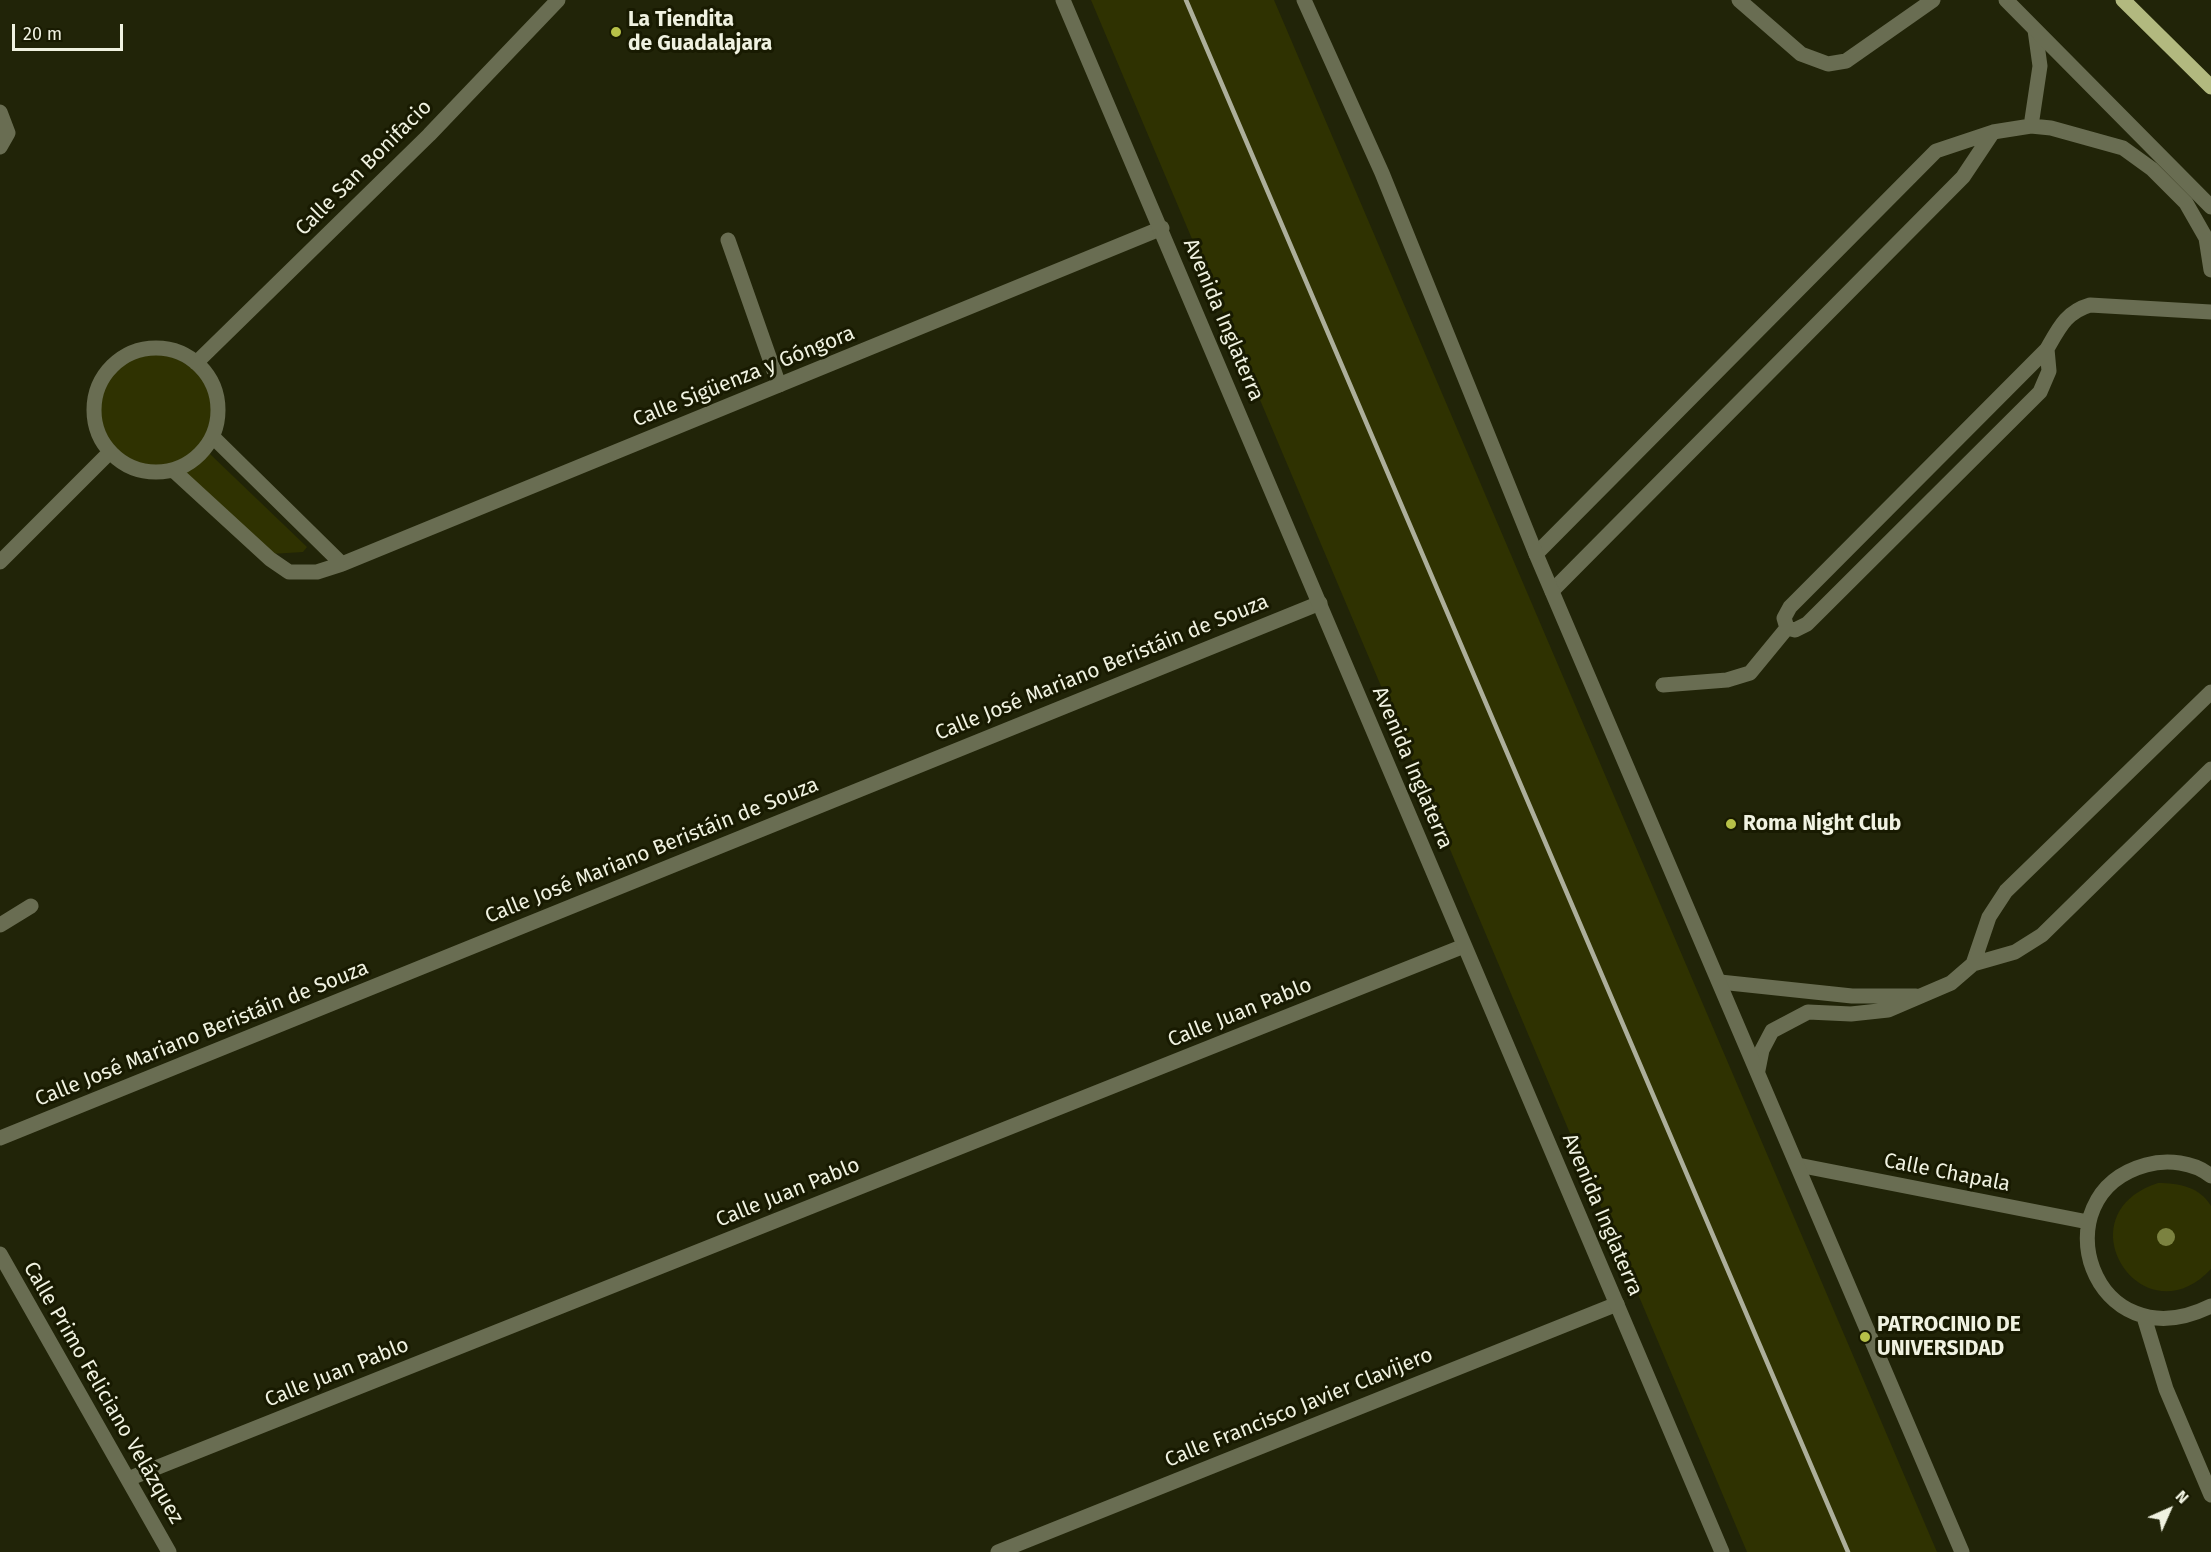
<!DOCTYPE html>
<html>
<head>
<meta charset="utf-8">
<style>
  body { margin:0 }
  #map { position:relative; width:2211px; height:1552px; overflow:hidden; background:#212408; font-family:"Fira Sans",sans-serif }
  canvas { display:block }
  .north { position:absolute; left:2139px; top:1480px; width:60px; height:60px; -webkit-text-stroke:4px #181a01; paint-order:stroke; rotate:45deg; font-size:16px; font-weight:700; line-height:24px; text-align:center; color:#f0f2e1 }
  .north::after { content:''; display:block; margin:auto; width:21px; height:27px; background:#f0f2e1; clip-path:polygon(50% 0,100% 100%,50% 72%,0 100%) }
  .scale { position:absolute; left:12px; top:24px; width:111px; height:27px; box-sizing:border-box; border:3px solid #f0f2e1; border-top:0; padding-left:8px; font-size:18px; line-height:21px; white-space:nowrap; color:#f0f2e1; -webkit-text-stroke:4px #181a01; paint-order:stroke }
</style>
</head>
<body>
<div id="map">
<canvas width="2211" height="1552"></canvas>
<div class="north">N</div>
<div class="scale">20 m</div>
</div>
<script>
const c = document.querySelector('canvas').getContext('2d');
c.lineJoin = 'round';
function fillPath(path, color) {
  c.fillStyle = color;
  c.fill(path, 'evenodd');
}
function stroke(path, color, width, dash) {
  c.strokeStyle = color;
  c.lineWidth = width;
  c.lineCap = dash ? 'butt' : 'round';
  c.setLineDash(dash || []);
  c.stroke(path);
}
function write(font, color, halo, rows, align = 'center') {
  c.font = font + ' "Fira Sans",sans-serif';
  c.lineWidth = 6;
  c.setLineDash([]);
  c.textBaseline = 'middle';
  c.strokeStyle = halo;
  c.fillStyle = color;
  for (const [text, x, y, turn = 0] of rows) {
    c.save();
    c.translate(x, y);
    c.rotate((+turn || 0) * Math.PI / 180);
    c.textAlign = isNaN(turn) ? turn : align;
    if (halo) c.strokeText(text, 0, 0);
    c.fillText(text, 0, 0);
    c.restore();
  }
}
fillPath(new Path2D(`
  M 1091,0 L 1274,0 L 1937,1552 L 1747,1552 Z
  M 157,352 C 190,361 214,379 212,417 C 211,430 209,440 210,454 L 307,547 L 303,552 L 271,554 L 173,464 C 158,467 142,469 128,461 C 93,440 89,388 122,364 C 132,357 146,355 157,352 Z
  M 2158,1183 C 2179,1183 2200,1187 2211,1206 L 2211,1269 C 2143,1342 2060,1215 2158,1183 Z`), '#2f3201');
stroke(new Path2D(`
  M 1739,0 L 1801,54 L 1828,64 L 1846,61 L 1933,0
  M 2031,126 L 2040,66 L 2035,30
  M 728,240 L 779,385
  M 1536,554 L 1936,151 L 1993,132 L 2031,126 L 2051,128 L 2123,148 L 2152,169 L 2186,203 L 2206,238 L 2211,270
  M 1552,591 L 1963,177 L 1993,132
  M 1787,628 L 1784,618 L 1790,607 L 2047,349 C 2059,328 2066,312 2090,305 L 2211,312
  M 1787,628 L 1795,630 L 1807,624 L 2040,392 L 2049,371 L 2047,349
  M 1663,685 L 1727,680 L 1750,673 L 1787,628
  M 0,925 L 31,906
  M 1973,964 L 1989,917 L 2006,891 L 2211,692
  M 1720,982 L 1852,996 L 1916,996
  M 1758,1070 L 1762,1050 L 1772,1031 L 1808,1012 L 1851,1014 L 1888,1010 L 1951,983 L 1973,964 L 2015,952 L 2042,935 L 2211,769`), '#696d52', 15);
stroke(new Path2D(`
  M 0,112 L 8,133 L 0,147
  M94 410a62 62 0 1 1 124 0a62 62 0 1 1-124 0Z
  M 196,363 L 429,135 L 558,0
  M 213,437 L 342,564
  M 173,470 L 270,559 L 289,572 L 317,572 L 342,564 L 1162,228
  M 0,562 L 110,452
  M 0,1138 L 1320,603
  M 1798,1165 L 2088,1222
  M 2211,1176 C 2194,1162 2167,1159 2146,1165 C 2037,1195 2092,1365 2211,1306
  M 0,1254 L 169,1552
  M 2144,1317 L 2166,1389 L 2211,1495
  M 128,1479 L 1464,946
  M 998,1552 L 1617,1304`), '#696d52', 15);
stroke(new Path2D(`
  M 1063,0 L 1722,1552
  M 1304,0 L 1382,173 L 1536,554 L 1962,1552
  M 2006,0 L 2211,207`), '#696d52', 15);
stroke(new Path2D(`
  M 2123,0 L 2211,87`), '#b2b97f', 15);
stroke(new Path2D(`
  M 1186,0 L 1848,1552`), '#adaf9b', 4.5);
c.fillStyle = '#7b8240';
for (const [x, y] of [
  [2166,1237]
]) {
  c.beginPath();
  c.arc(x, y, 9, 0, 2 * Math.PI);
  c.fill();
}
for (const [x, y, r, color] of [
  [616,32,6,"#b7c148"],
  [1731,824,6,"#b7c148"],
  [1865,1337,6,"#b7c148"]
]) {
  const dot = new Path2D();
  dot.arc(x, y, r, 0, 2 * Math.PI);
  c.fillStyle = color;
  c.fill(dot);
  stroke(dot, '#181a01', 2);
}
write('bold 21px', '#f0f2e1', '#181a01', [
  ["La Tiendita",628,20],
  ["de Guadalajara",628,44],
  ["Roma Night Club",1743,824],
  ["PATROCINIO DE",1877,1325],
  ["UNIVERSIDAD",1877,1349]
], 'left');
write('21px', '#f0f2e1', '#181a01', [
  ["Calle San Bonifacio",364,168,-45],
  ["Avenida Inglaterra",1223,320,67],
  ["Calle Sigüenza y Góngora",744,377,-22],
  ["Calle José Mariano Beristáin de Souza",1102,668,-22],
  ["Avenida Inglaterra",1412,768,67],
  ["Calle José Mariano Beristáin de Souza",652,851,-22],
  ["Calle Juan Pablo",1240,1013,-22],
  ["Calle José Mariano Beristáin de Souza",202,1034,-22],
  ["Calle Chapala",1947,1173,11],
  ["Calle Juan Pablo",788,1193,-22],
  ["Avenida Inglaterra",1602,1215,67],
  ["Calle Juan Pablo",337,1373,-22],
  ["Calle Primo Feliciano Velázquez",103,1393,60],
  ["Calle Francisco Javier Clavijero",1299,1408,-22]
]);
</script>
</body>
</html>
